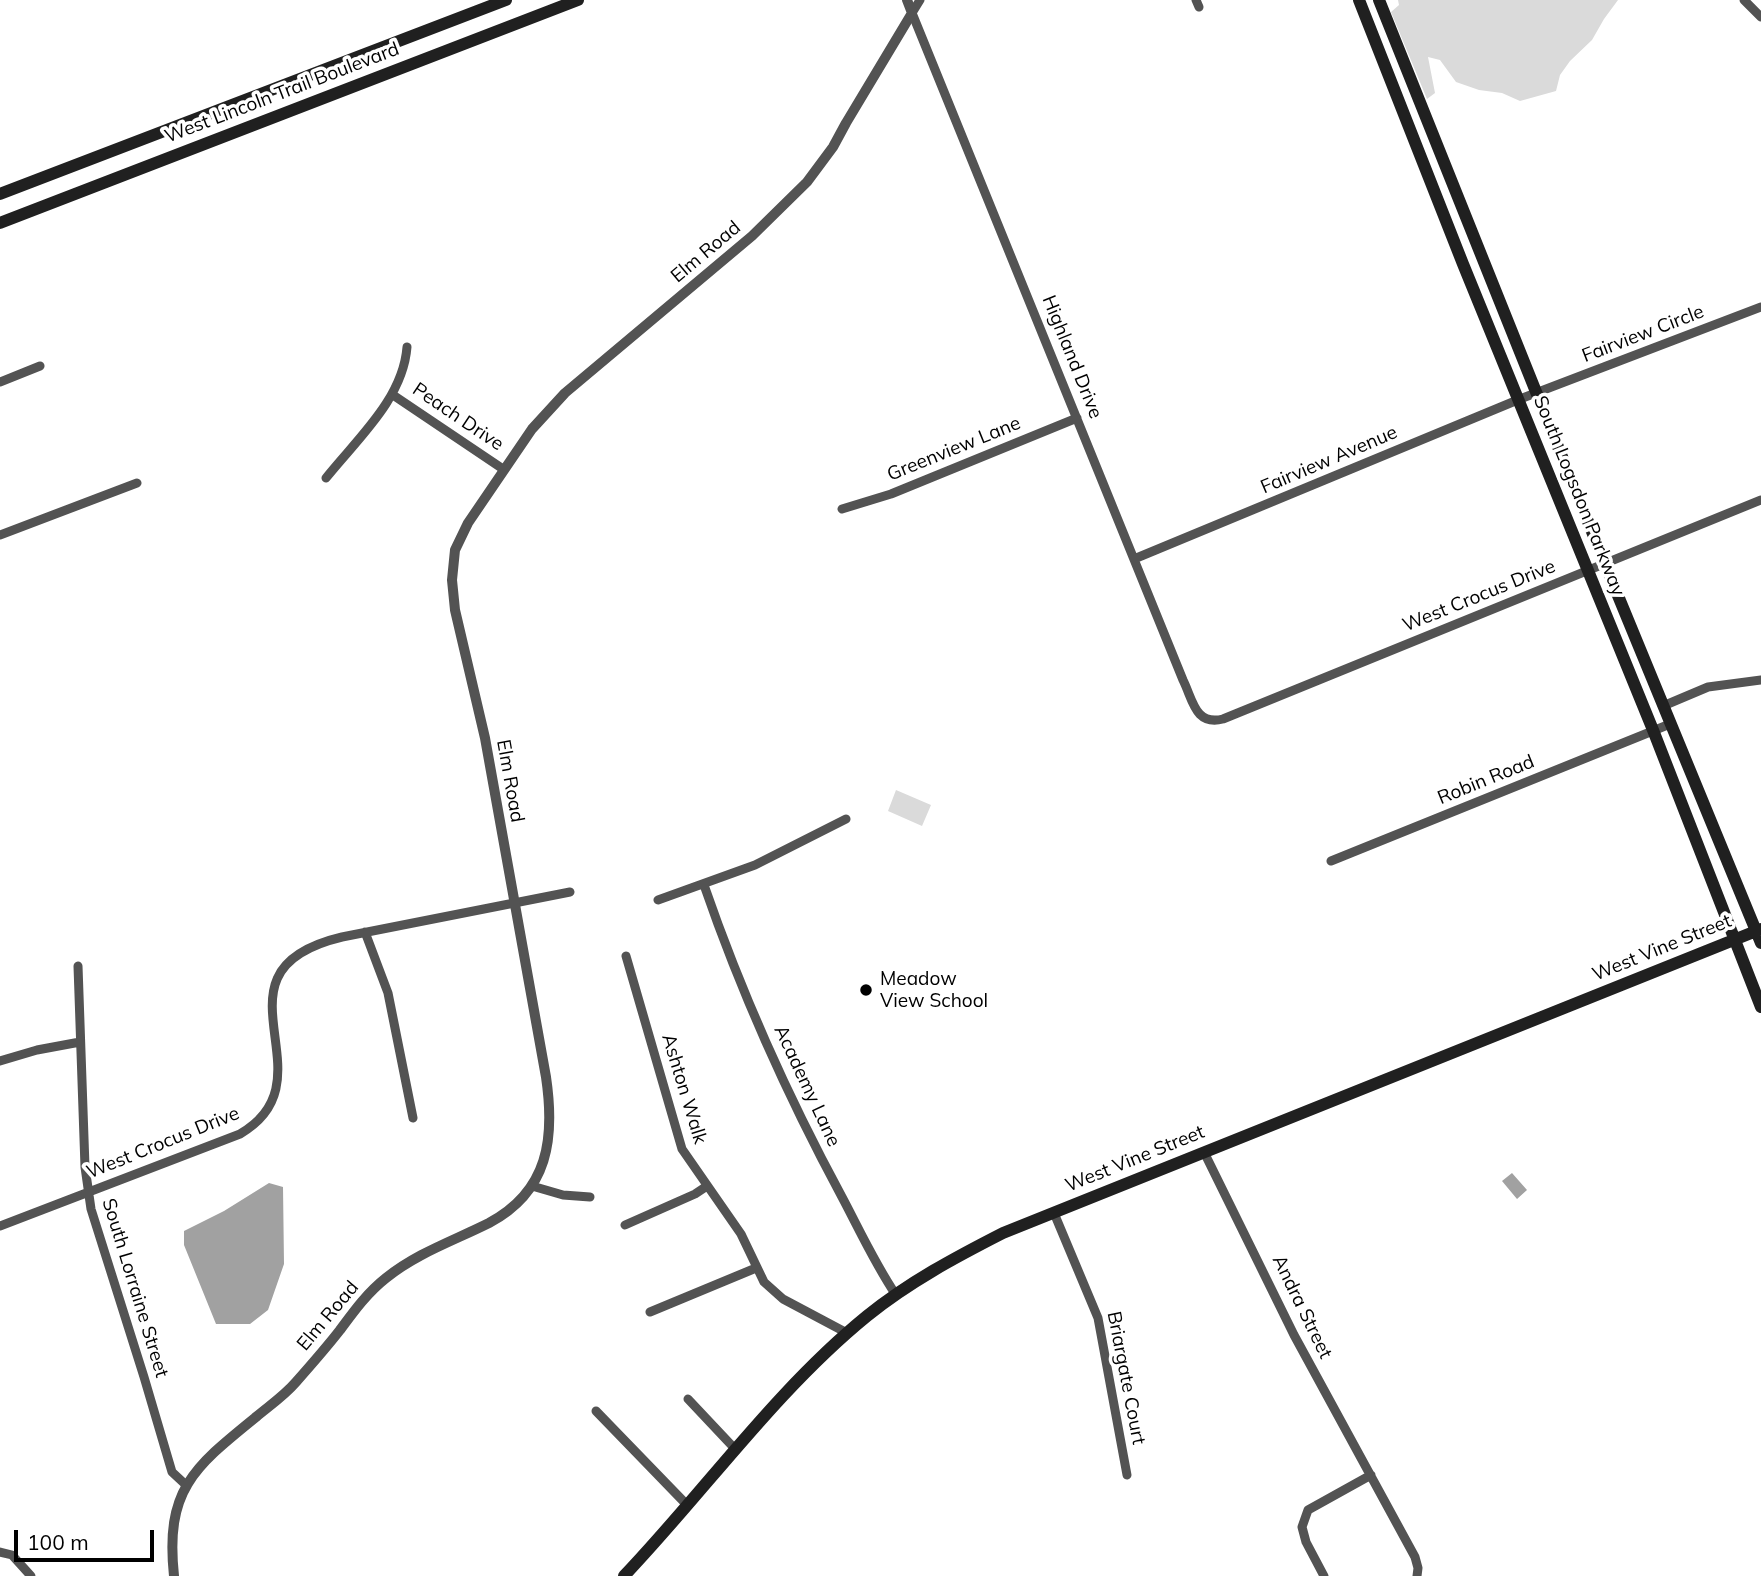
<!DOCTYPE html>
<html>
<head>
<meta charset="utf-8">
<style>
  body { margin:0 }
  #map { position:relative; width:1761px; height:1576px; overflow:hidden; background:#fff; font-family:Mulish,sans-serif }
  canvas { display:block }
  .scale { position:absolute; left:14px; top:1530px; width:140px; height:32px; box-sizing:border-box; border:4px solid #000; border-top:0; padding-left:9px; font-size:21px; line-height:24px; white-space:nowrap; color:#000; -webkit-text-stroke:5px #fff; paint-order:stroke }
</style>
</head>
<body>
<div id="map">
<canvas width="1761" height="1576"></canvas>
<div class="scale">100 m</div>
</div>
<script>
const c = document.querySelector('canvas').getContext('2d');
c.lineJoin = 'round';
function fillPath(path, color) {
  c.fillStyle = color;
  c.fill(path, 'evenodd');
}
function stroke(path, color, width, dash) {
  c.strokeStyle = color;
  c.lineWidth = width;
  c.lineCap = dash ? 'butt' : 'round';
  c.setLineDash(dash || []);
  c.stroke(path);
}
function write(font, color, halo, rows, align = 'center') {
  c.font = font + ' Mulish,sans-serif';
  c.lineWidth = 7;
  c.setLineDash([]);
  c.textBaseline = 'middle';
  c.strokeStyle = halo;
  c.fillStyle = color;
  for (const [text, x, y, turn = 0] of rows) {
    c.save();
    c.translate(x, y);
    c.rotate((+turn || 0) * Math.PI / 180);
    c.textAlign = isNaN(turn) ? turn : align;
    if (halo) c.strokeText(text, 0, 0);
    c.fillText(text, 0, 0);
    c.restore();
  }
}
fillPath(new Path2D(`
  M 1398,0 L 1618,0 L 1604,19 L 1592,40 L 1570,61 L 1560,75 L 1556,91 L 1520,101 L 1502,93 L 1479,90 L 1456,82 L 1440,60 L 1428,57 L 1435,93 L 1427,99 L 1391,12 L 1399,5 Z
  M 896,790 L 931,805 L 922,826 L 888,811 Z`), '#dadada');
fillPath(new Path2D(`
  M 1512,1173 L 1527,1190 L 1517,1199 L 1502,1181 Z
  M 269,1183 L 283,1187 L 284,1264 L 268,1310 L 250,1324 L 216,1324 L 184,1245 L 184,1231 L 224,1211 Z`), '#a1a1a1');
stroke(new Path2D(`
  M 920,0 L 912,13 L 1183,680 C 1193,700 1195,726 1223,719 L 1761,500
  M 1196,0 L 1199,7
  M 1744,0 L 1761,17
  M 0,382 L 40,366
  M 393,395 L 503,469
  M 326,478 C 357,439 403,399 407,347
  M 842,509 L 891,494 L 1077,418
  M 0,535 L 137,483
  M 1134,559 L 1520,399 L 1761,307
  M 1663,706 L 1708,687 L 1761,680
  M 1331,861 L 1670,724
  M 704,885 C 741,992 788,1097 842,1197 C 859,1229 875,1264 896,1295
  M 658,900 L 755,865 L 846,819
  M 365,932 L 388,993 L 413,1118
  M 626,956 L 682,1149 L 741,1234 L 764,1282 L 783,1299 L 847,1333
  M 78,966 L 85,1167 L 91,1209 L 144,1377 L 172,1472 L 186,1485
  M 0,1061 L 37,1050 L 80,1042
  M 1204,1152 L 1294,1335 L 1415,1557 L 1418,1568 L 1417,1576
  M 532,1186 L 563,1195 L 590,1197
  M 1054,1213 L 1098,1318 L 1127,1475
  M 625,1225 L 695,1194 L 707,1186
  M 0,1226 L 240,1134 C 337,1078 199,971 342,937 L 570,892
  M 650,1312 L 756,1268
  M 688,1399 L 736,1450
  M 596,1411 L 688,1506
  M 0,1552 L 12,1555 L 31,1576
  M 1324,1576 L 1306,1542 L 1302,1527 L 1308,1510 L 1371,1475`), '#535353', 9);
stroke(new Path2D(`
  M 174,1576 C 165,1490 193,1468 256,1417 C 269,1406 284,1396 296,1382 C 311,1365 326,1348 340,1330 C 354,1311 367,1293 386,1278 C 417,1253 453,1241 489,1223 C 549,1191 555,1138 546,1077 L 485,738 L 455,610 L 452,580 L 455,550 L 468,523 L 532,429 L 565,393 L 752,236 L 807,182 L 833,147 L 846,123 L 912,13 L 907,0`), '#535353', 10);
stroke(new Path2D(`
  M 1359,0 L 1463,264 L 1653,730 L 1761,1007
  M 1379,0 L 1605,564 L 1761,943
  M 0,194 L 506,0
  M 0,223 L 578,0
  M 624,1576 C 705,1491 775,1391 867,1316 C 909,1282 956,1257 1003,1233 L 1761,929`), '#202020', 12);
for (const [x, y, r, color] of [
  [866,990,7,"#000"]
]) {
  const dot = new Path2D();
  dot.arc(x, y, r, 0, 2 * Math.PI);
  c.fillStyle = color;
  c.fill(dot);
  stroke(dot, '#fff', 2.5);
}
write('19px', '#000', '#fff', [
  ["West Lincoln Trail Boulevard",282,93,-21],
  ["Elm Road",706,252,-40],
  ["Fairview Circle",1643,334,-21],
  ["Highland Drive",1072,357,68],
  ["Peach Drive",458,417,34],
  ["Greenview Lane",954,449,-22],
  ["Fairview Avenue",1329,460,-23],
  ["South Logsdon Parkway",1579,496,68],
  ["West Crocus Drive",1479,596,-22],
  ["Robin Road",1486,780,-22],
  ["Elm Road",510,781,80],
  ["West Vine Street",1662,948,-22],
  ["Academy Lane",807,1086,65],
  ["Ashton Walk",684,1089,73],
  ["West Crocus Drive",163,1143,-22],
  ["West Vine Street",1135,1159,-22],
  ["South Lorraine Street",135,1288,73],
  ["Andra Street",1302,1307,64],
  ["Elm Road",328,1316,-50],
  ["Briargate Court",1126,1378,79]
]);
write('19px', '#000', '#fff', [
  ["Meadow",880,979],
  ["View School",880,1001]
], 'left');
</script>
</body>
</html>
